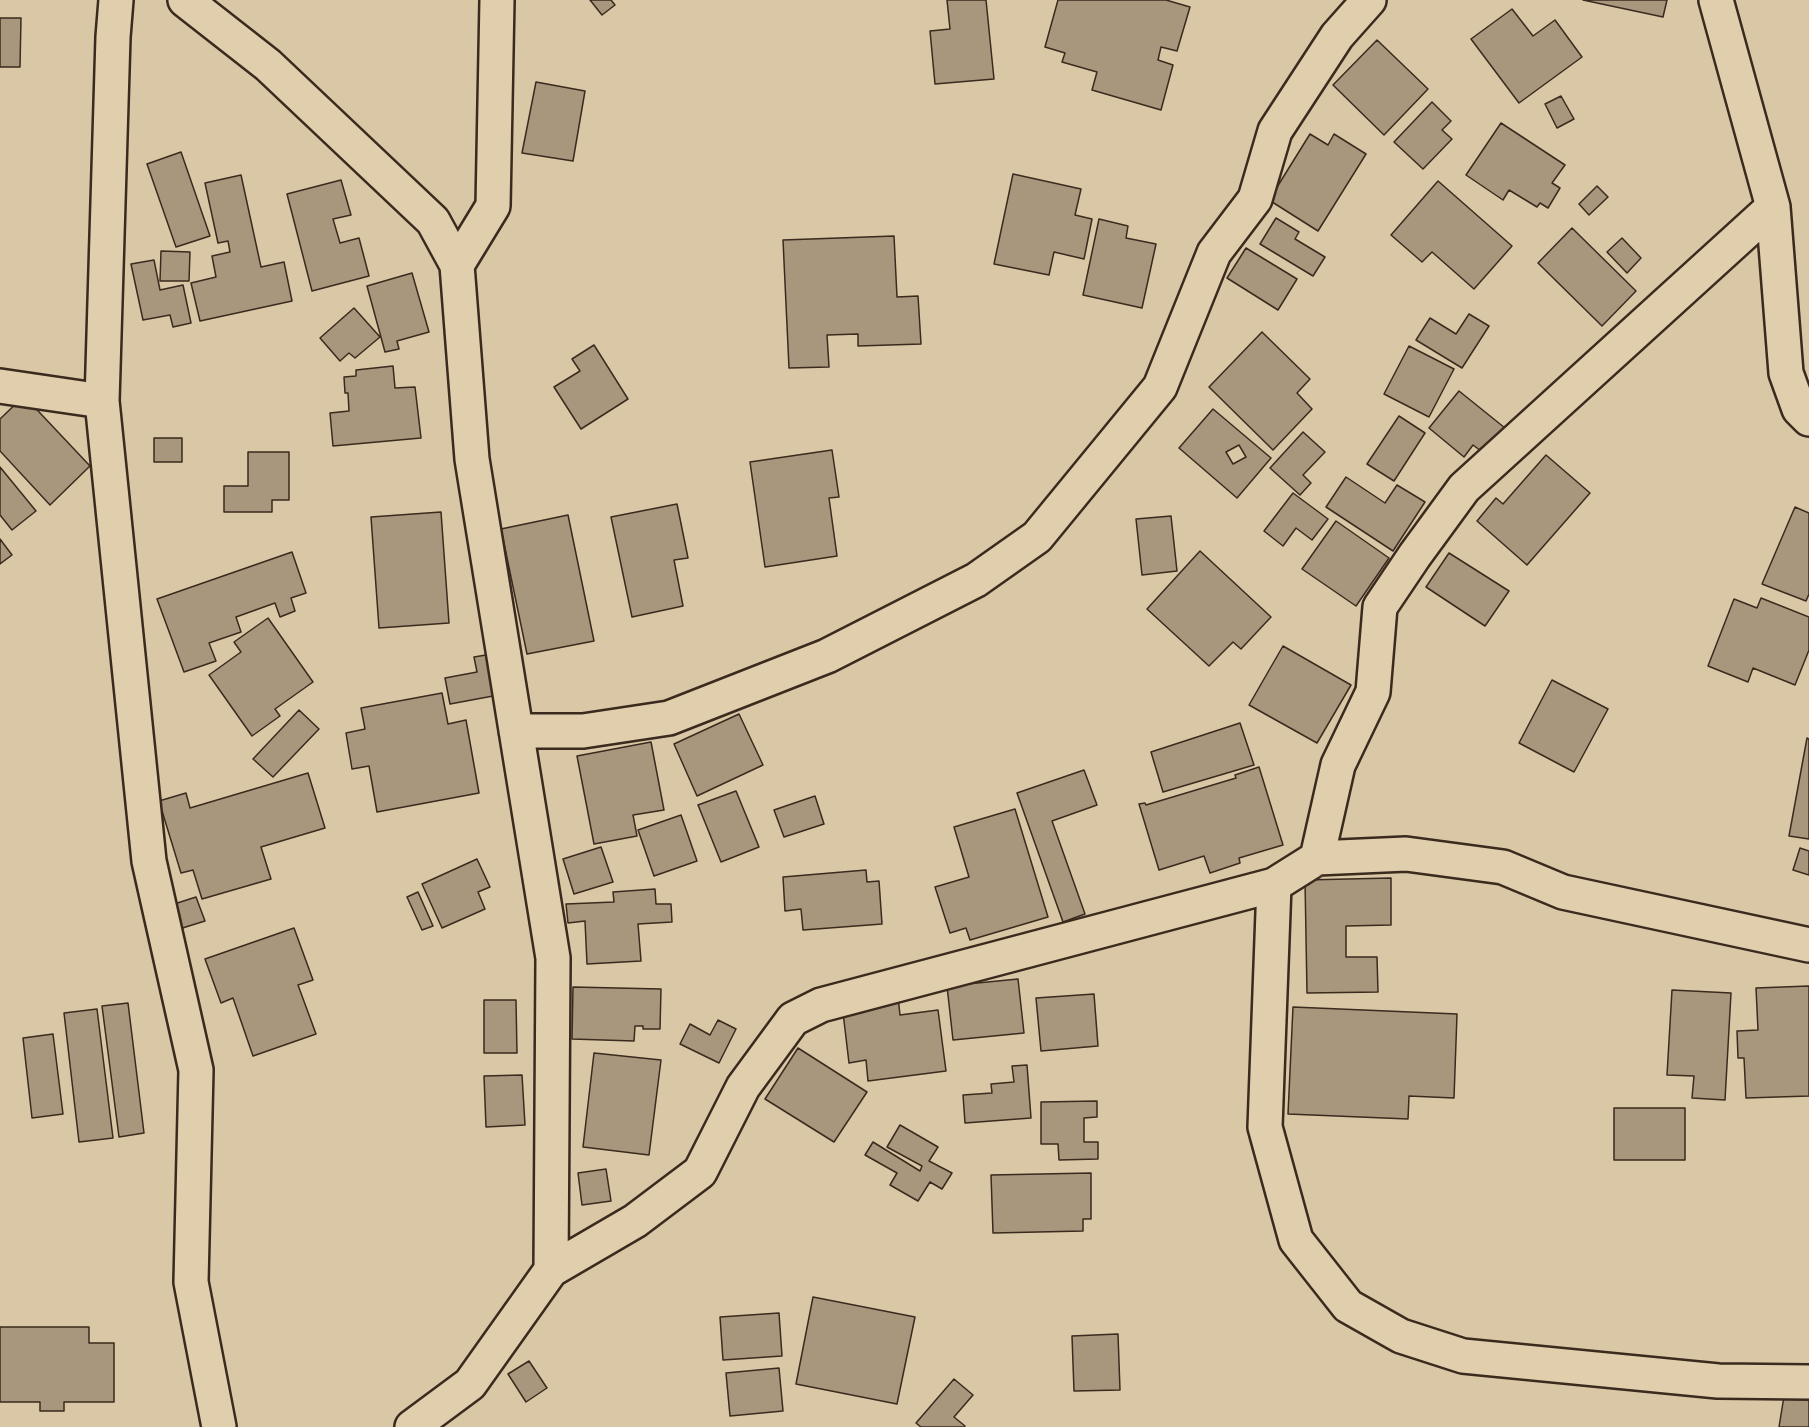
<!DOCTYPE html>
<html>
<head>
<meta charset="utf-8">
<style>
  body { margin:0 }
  canvas { display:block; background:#d9c7a6 }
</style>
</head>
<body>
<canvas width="1809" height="1427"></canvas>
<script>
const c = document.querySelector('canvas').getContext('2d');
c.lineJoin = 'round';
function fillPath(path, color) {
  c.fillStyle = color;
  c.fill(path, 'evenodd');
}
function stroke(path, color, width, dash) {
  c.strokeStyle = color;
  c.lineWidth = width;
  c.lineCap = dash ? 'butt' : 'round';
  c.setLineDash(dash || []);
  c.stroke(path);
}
const building = new Path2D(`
  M 590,0 L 611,0 L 615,5 L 602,15 Z
  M 947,0 L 986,0 L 994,79 L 935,84 L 930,31 L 950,29 Z
  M 1058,0 L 1166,0 L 1190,7 L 1177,51 L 1161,47 L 1158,60 L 1173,65 L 1161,110 L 1092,90 L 1097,72 L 1062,62 L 1065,53 L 1045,47 Z
  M 1583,0 L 1667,0 L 1663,17 Z
  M 1512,9 L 1533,36 L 1555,20 L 1582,57 L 1519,103 L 1471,39 Z
  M 0,18 L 21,18 L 20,67 L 0,67 Z
  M 1377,40 L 1428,89 L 1384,135 L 1333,85 Z
  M 536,82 L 585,91 L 573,161 L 522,153 Z
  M 1561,96 L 1574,119 L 1557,128 L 1545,104 Z
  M 1432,102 L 1451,121 L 1442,130 L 1452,139 L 1423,169 L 1394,142 Z
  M 1501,123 L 1565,165 L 1552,183 L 1560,188 L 1548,208 L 1540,203 L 1537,207 L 1509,190 L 1503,200 L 1466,175 Z
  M 1310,134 L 1328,145 L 1334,134 L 1366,154 L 1318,231 L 1269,200 Z
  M 181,152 L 210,236 L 176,247 L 147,164 Z
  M 1013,174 L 1081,189 L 1075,215 L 1092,219 L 1084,259 L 1054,252 L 1049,275 L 994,264 Z
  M 241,175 L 261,267 L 284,262 L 292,301 L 200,321 L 191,283 L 216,277 L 212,256 L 230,252 L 228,241 L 218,243 L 205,183 Z
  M 341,180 L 351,215 L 333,219 L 340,243 L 359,238 L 369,276 L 312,291 L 287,194 Z
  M 1438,181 L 1512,246 L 1474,289 L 1432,252 L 1422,262 L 1391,235 Z
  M 1597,186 L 1608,197 L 1589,215 L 1579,204 Z
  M 1276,218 L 1299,232 L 1295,239 L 1325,257 L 1313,276 L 1260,244 Z
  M 1099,219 L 1128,226 L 1126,238 L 1156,244 L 1142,308 L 1083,295 Z
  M 1572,228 L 1636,291 L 1602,326 L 1538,263 Z
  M 894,236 L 897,297 L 918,296 L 921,344 L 858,346 L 858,334 L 827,335 L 829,367 L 789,368 L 783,240 Z
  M 1622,238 L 1641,258 L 1627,273 L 1607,252 Z
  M 1246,248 L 1297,279 L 1278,310 L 1227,278 Z
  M 161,251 L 190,252 L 189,281 L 160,281 Z
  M 154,260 L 160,290 L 183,285 L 191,323 L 173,327 L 170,315 L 143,320 L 131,264 Z
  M 412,273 L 429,332 L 397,341 L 399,349 L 385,352 L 367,286 Z
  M 354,308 L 380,337 L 355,358 L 349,353 L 340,361 L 320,338 Z
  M 1469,314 L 1489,326 L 1462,368 L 1416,340 L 1430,318 L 1456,334 Z
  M 1262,332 L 1310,379 L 1297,393 L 1312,409 L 1273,450 L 1209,387 Z
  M 594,345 L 628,399 L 581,429 L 554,387 L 580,371 L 572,359 Z
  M 1409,346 L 1454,369 L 1429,417 L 1384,394 Z
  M 393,366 L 395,388 L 415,387 L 421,438 L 333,446 L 330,413 L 349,411 L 348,393 L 345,393 L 344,377 L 356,376 L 356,370 Z
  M 1459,391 L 1505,428 L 1485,454 L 1473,445 L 1464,457 L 1429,428 Z
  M 24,396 L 90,466 L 50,505 L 0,451 L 0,419 Z
  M 1213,409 L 1271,458 L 1237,498 L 1179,448 ZM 1239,445 L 1246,457 L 1233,464 L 1226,452 Z
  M 1399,416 L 1425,433 L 1394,481 L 1367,464 Z
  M 1303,432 L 1325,452 L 1303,475 L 1311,483 L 1300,495 L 1270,468 Z
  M 154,438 L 182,438 L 182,462 L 154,462 Z
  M 832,450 L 839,497 L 829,498 L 837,556 L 765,567 L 750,462 Z
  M 248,452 L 289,452 L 289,500 L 272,500 L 272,512 L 224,512 L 224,486 L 248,486 Z
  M 1546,455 L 1590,493 L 1527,565 L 1477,521 L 1496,498 L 1503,504 Z
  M 0,467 L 36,511 L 12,530 L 0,515 Z
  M 1346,477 L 1385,503 L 1397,485 L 1425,502 L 1393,551 L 1326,507 Z
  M 1293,493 L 1328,519 L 1312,540 L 1296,528 L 1283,546 L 1264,531 Z
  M 677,504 L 688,558 L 674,560 L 683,606 L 632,617 L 611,517 Z
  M 1795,507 L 1809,513 L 1809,594 L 1806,601 L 1762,584 Z
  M 441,512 L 449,623 L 379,628 L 371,517 Z
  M 568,515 L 594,641 L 527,654 L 501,529 Z
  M 1171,516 L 1177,571 L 1142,575 L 1136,519 Z
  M 1336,521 L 1389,558 L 1356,606 L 1302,569 Z
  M 0,539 L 12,555 L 0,564 Z
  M 1200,551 L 1271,617 L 1241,649 L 1233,642 L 1209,666 L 1147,609 Z
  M 292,552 L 306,593 L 291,598 L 295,611 L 280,617 L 275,603 L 236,617 L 241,632 L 209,643 L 216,661 L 184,672 L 157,599 Z
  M 1449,553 L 1509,591 L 1485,626 L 1426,587 Z
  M 1761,598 L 1809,617 L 1809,650 L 1795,685 L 1753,668 L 1748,682 L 1708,666 L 1734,599 L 1757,608 Z
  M 268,618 L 313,682 L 275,709 L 280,716 L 252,736 L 209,675 L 241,652 L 234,642 Z
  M 1283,646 L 1351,685 L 1317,743 L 1249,705 Z
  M 486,655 L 493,696 L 450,704 L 445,678 L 477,672 L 474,657 Z
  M 1552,680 L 1608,709 L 1574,772 L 1519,743 Z
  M 442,693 L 448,724 L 466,720 L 479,793 L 377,812 L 369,766 L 352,769 L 346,733 L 365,729 L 361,708 Z
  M 299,710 L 319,729 L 273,777 L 253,759 Z
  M 739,714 L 763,765 L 697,796 L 674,744 Z
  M 1240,723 L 1254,765 L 1163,792 L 1151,752 Z
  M 1807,738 L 1809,739 L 1809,839 L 1789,836 Z
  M 651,742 L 664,810 L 633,815 L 637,836 L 594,844 L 577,756 Z
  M 1259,767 L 1283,845 L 1239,858 L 1240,863 L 1210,873 L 1204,856 L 1159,870 L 1139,804 L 1145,803 L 1146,805 L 1236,778 L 1235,775 Z
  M 1084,770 L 1097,805 L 1052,821 L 1085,914 L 1063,922 L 1017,793 Z
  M 308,773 L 325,828 L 261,847 L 271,879 L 202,899 L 193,870 L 181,873 L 159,801 L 186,793 L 190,808 Z
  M 736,791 L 759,847 L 721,862 L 698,805 Z
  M 815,796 L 824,824 L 784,837 L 774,810 Z
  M 1015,809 L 1048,917 L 970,940 L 966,928 L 950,933 L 935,887 L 969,877 L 954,827 Z
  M 681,815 L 697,861 L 654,876 L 638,830 Z
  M 601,847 L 613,882 L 574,894 L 563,859 Z
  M 1800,848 L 1809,851 L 1809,875 L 1793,870 Z
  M 477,859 L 490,887 L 478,892 L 485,909 L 442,928 L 422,884 Z
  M 866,870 L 867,882 L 879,881 L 882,924 L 803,930 L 801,909 L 785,911 L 783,877 Z
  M 1391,878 L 1391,925 L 1346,926 L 1346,957 L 1377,957 L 1378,992 L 1307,993 L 1305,880 Z
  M 655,889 L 656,904 L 671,904 L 672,922 L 638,924 L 641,961 L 587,964 L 585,921 L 568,923 L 566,904 L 614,902 L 613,892 Z
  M 418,892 L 433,926 L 422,930 L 407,897 Z
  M 196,897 L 205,921 L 176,930 L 168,906 Z
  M 294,928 L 313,980 L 298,985 L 316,1034 L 253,1056 L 233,998 L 221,1003 L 205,959 Z
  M 1018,979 L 1024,1033 L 953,1040 L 947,986 Z
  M 1809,986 L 1809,1096 L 1746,1098 L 1744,1058 L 1738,1058 L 1737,1031 L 1758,1030 L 1756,988 Z
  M 573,987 L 661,989 L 660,1029 L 643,1029 L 643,1026 L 635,1026 L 634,1041 L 572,1039 Z
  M 1672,990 L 1731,993 L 1725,1100 L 1692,1098 L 1694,1076 L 1667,1075 Z
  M 1094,994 L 1098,1046 L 1041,1051 L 1036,998 Z
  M 898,997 L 900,1015 L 938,1010 L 946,1071 L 868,1081 L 866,1060 L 849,1063 L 842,1004 Z
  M 484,1000 L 516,1000 L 517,1053 L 484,1053 Z
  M 128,1003 L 144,1133 L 119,1137 L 102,1006 Z
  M 1293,1007 L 1457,1014 L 1454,1098 L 1409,1096 L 1408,1119 L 1288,1114 Z
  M 97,1009 L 113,1138 L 79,1142 L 64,1013 Z
  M 718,1020 L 736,1029 L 719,1063 L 680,1044 L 690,1024 L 710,1035 Z
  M 53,1034 L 63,1114 L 32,1118 L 23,1038 Z
  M 798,1048 L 867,1092 L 834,1142 L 765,1099 Z
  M 594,1053 L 661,1060 L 649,1155 L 583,1147 Z
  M 1027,1065 L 1031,1118 L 965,1123 L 963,1095 L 992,1093 L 991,1084 L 1014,1082 L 1012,1066 Z
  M 522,1075 L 525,1125 L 486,1127 L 484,1076 Z
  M 1097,1101 L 1097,1117 L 1084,1118 L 1084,1142 L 1098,1142 L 1098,1159 L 1059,1160 L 1058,1144 L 1041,1144 L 1041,1102 Z
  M 1614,1108 L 1685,1108 L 1685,1160 L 1614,1160 Z
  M 900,1125 L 938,1147 L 929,1161 L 952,1173 L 942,1189 L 930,1182 L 918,1201 L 890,1185 L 897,1173 L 865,1155 L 873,1142 L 920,1171 L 922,1166 L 887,1147 Z
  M 606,1169 L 611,1201 L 582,1205 L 578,1173 Z
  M 1091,1173 L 1091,1219 L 1083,1219 L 1083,1231 L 993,1233 L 991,1175 Z
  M 813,1297 L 915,1317 L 897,1404 L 796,1384 Z
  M 779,1313 L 782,1356 L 723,1360 L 720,1317 Z
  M 0,1327 L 89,1327 L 89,1343 L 114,1343 L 114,1402 L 64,1402 L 64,1411 L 40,1411 L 40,1402 L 0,1402 Z
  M 1118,1334 L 1120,1390 L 1074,1391 L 1072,1336 Z
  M 529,1361 L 547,1388 L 526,1402 L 508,1374 Z
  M 779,1368 L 783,1411 L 730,1416 L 726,1373 Z
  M 954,1379 L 973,1395 L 954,1417 L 965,1426 L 964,1427 L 921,1427 L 916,1423 Z
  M 1785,1390 L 1809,1394 L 1809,1427 L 1779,1427 Z`);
fillPath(building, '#a8977d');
stroke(building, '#3b2a1e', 1.5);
const street = new Path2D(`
  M 116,0 L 113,37 L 102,401 L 149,861 L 196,1070 L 191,1282 L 219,1427
  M 185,0 L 268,65 L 433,221 L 457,265
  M 1716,0 L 1773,207 L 1786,373 L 1799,409 L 1809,419
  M 0,386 L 102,401
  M 516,731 L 583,731 L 669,718 L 827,656 L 976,580 L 1037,537 L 1160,387 L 1214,253 L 1255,199 L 1275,131 L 1337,36 L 1369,0
  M 1317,858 L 1406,854 L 1503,867 L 1563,892 L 1809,945
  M 1274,885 L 1265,1127 L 1296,1240 L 1348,1306 L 1401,1336 L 1463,1356 L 1718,1381 L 1809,1382
  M 551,1270 L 635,1221 L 700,1172 L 743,1087 L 793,1019 L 821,1005 L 1274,885 L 1317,858 L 1338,765 L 1373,692 L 1380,607 L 1415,555 L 1464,488 L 1773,207
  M 412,1427 L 470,1384 L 551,1270 L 553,958 L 472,459 L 457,265 L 493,206 L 497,0`);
stroke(street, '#3b2a1e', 38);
stroke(street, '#e0ceac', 33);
</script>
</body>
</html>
